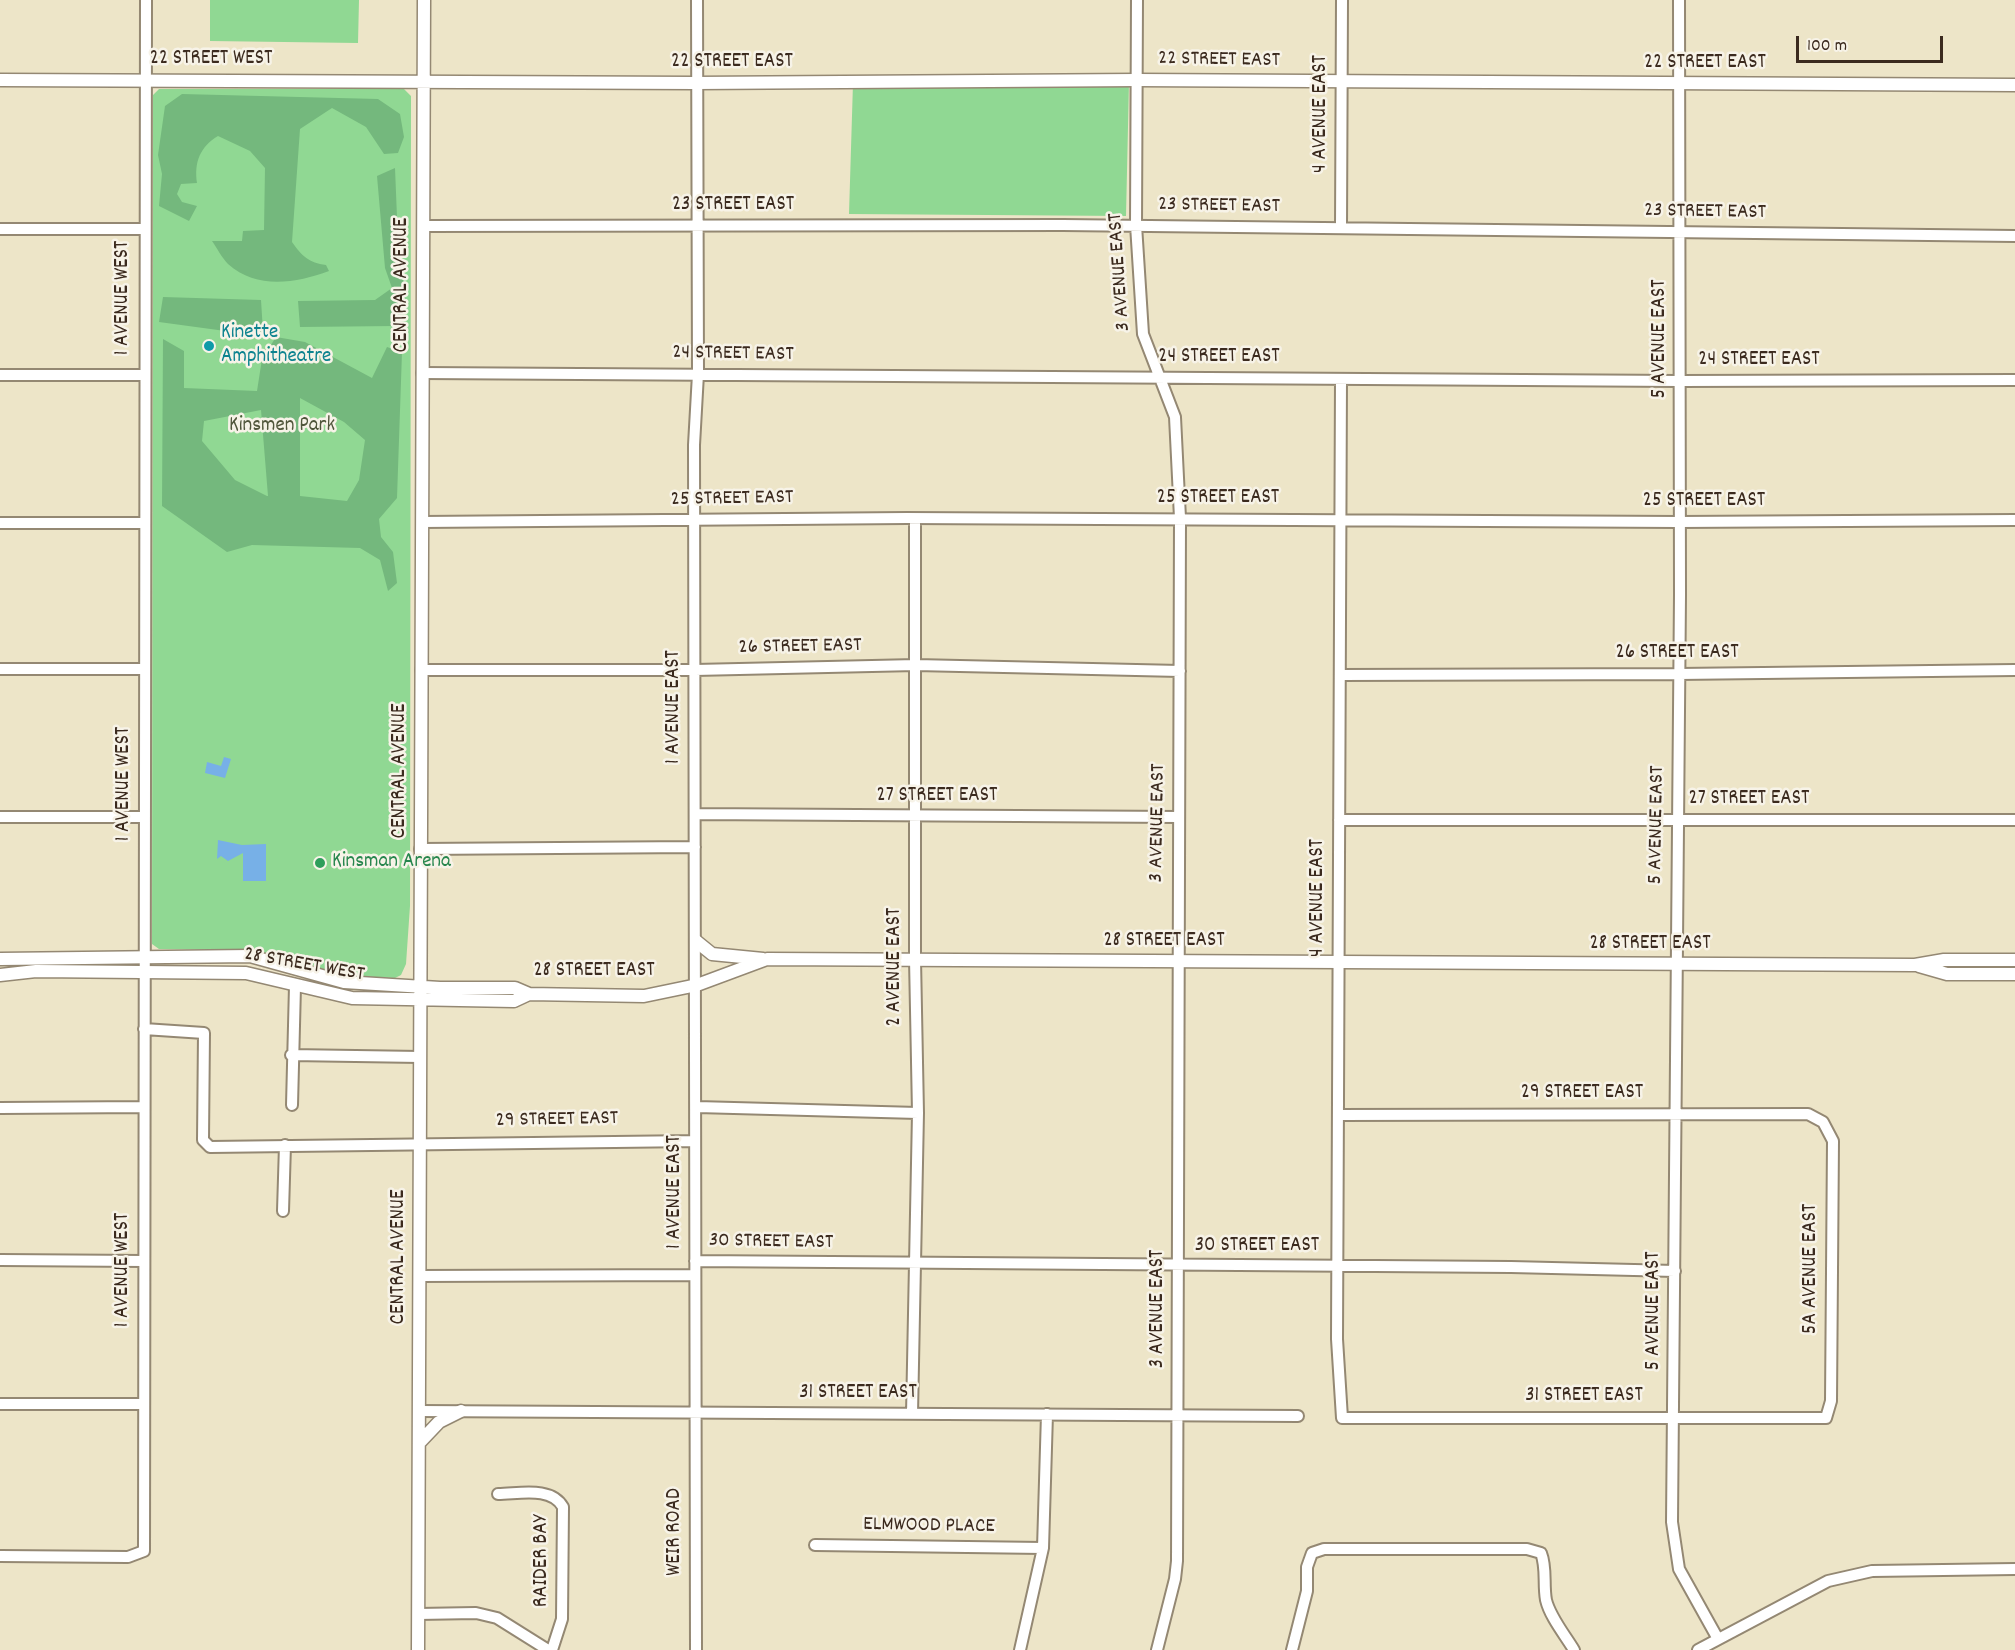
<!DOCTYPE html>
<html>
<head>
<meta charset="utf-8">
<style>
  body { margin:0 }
  #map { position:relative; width:2015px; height:1650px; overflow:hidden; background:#ede5c8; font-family:Dekko,sans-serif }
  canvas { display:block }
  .scale { position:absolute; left:1796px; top:36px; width:147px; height:27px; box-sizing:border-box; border:3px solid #3b2a1e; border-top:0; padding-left:8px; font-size:18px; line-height:21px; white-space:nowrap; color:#3b2a1e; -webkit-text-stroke:4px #f7f3e8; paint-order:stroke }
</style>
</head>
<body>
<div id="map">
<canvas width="2015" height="1650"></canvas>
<div class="scale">100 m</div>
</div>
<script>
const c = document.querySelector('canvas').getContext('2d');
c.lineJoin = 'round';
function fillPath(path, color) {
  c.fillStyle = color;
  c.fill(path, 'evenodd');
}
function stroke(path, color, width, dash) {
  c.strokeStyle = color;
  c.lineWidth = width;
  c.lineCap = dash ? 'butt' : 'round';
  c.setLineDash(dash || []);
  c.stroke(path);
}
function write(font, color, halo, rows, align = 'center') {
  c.font = font + ' Dekko,sans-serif';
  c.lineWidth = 5;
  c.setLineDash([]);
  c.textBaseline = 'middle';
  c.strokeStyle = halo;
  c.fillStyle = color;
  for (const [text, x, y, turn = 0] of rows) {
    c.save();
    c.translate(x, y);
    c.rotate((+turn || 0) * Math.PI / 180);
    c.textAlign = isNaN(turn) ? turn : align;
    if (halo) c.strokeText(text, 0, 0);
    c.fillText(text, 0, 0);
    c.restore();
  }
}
fillPath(new Path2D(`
  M 210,0 L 359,0 L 358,43 L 210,41 Z
  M 1129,82 L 1126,216 L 849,214 L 853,83 Z
  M 159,89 L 404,89 L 411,96 L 410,906 L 406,964 L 401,975 L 395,978 L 346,976 L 255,950 L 159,949 L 152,944 L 153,95 Z`), '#90d893');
fillPath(new Path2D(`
  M 182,94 L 378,99 L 400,114 L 404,137 L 398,153 L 384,154 L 366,127 L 332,108 L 300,129 L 292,242 C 302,256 309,263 326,265 L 329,271 C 296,283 257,290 228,264 C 222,258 217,248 212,241 L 242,241 L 243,231 L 264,230 L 265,168 L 250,151 L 218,136 C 200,147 194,162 197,183 L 181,184 L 177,194 L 182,202 L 197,206 L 189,221 L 159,206 L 162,174 L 158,155 L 165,106 Z
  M 395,168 L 398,242 L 407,309 L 395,326 L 300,327 L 298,301 L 375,300 L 392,288 L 385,268 L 377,176 Z
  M 163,297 L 261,300 L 263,332 L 240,333 L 159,322 Z
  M 276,337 L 305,342 L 372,378 L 387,347 L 402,352 L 397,498 L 379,519 L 381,537 L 393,552 L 397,583 L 388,591 L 380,560 L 360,548 L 252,545 L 227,552 L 162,506 L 163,339 L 184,351 L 184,388 L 257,391 L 262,359 ZM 300,398 L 344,422 L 365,440 L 359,480 L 347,501 L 300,496 ZM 261,410 L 268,496 L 267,496 L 235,480 L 202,441 L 204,421 Z`), '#74b87d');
fillPath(new Path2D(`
  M 224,757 L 231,759 L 225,778 L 205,773 L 207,762 L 221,766 Z
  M 218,840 L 242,845 L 266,844 L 266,881 L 243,881 L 243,853 L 228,861 L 221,856 L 217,859 Z`), '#77b0e7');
const minor = new Path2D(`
  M 1137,0 L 1136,225 L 1143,334 L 1175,417 L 1180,518 L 1177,1561 L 1175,1579 L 1157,1650
  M 1679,0 L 1680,595 L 1672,1522 L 1679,1569 L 1718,1639
  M 423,226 L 1063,225 L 2015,236
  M 1341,227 L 1342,0
  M 0,229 L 144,229
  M 422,373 L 1680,381 L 2015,380
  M 0,375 L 143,375
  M 422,522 L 907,518 L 1679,522 L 2015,520
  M 0,523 L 145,523
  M 0,669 L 145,669
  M 421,670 L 695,670 L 916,665 L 1180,671
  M 1340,675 L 1679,674 L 2015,670
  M 695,814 L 1179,817
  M 0,817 L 144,817
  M 1339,820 L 2015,820
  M 420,849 L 695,847
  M 144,1029 L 204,1033 L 203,1140 L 210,1147 L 695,1141
  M 291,1055 L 420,1057
  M 292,1105 L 295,986
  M 697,1107 L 918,1113
  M 0,1108 L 144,1107
  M 1338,1115 L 1808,1114 L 1823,1122 L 1833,1141 L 1831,1401 L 1826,1418 L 1342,1418 L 1337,1339 L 1341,379
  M 283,1211 L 285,1145
  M 0,1260 L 144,1261
  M 695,1261 L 1511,1267 L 1675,1271
  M 419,1276 L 695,1275
  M 0,1404 L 144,1404
  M 419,1411 L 1298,1416
  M 912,1414 L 918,1113 L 915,959 L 915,519
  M 498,1494 C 519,1494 551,1486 563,1507 L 562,1619 L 552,1650
  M 815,1545 L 1043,1548
  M 0,1556 L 128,1557 L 144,1551 L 146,0
  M 418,1614 L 476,1613 L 497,1618 L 548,1650
  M 696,1650 L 694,445 L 698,374 L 697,0
  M 1020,1650 L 1043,1548 L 1047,1414
  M 1292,1650 L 1307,1591 L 1307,1567 L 1312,1553 L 1324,1549 L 1527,1549 L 1541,1553 C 1547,1568 1543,1584 1546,1600 C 1550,1617 1565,1635 1574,1650
  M 1698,1650 L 1828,1581 L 1872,1571 L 2015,1569`);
const tertiary = new Path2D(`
  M 0,80 L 696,83 L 1137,80 L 2015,85
  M 696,941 L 712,954 L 763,959
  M 0,959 L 250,956 L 344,982 L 440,988 L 515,988 L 529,994 L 644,996 L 697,985 L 767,959 L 1915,965 L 1944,960 L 2015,960
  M 1919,966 L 1947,974 L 2015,974
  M 0,975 L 36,971 L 246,973 L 352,998 L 514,1001 L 529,994
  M 419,1443 L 439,1422 L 461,1411
  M 418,1650 L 424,0`);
stroke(minor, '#948873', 14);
stroke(tertiary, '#948873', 15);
stroke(minor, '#fff', 10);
stroke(tertiary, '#fff', 12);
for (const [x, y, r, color] of [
  [209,346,6,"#0f9aa8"],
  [320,863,6,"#2e9e5b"]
]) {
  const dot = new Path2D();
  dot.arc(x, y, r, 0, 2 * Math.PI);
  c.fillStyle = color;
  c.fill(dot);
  stroke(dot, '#f7f3e8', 2);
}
write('21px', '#3b2a1e', '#f7f3e8', [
  ["22 STREET WEST",211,60],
  ["22 STREET EAST",1219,61,1],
  ["22 STREET EAST",732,63],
  ["22 STREET EAST",1705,64],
  ["4 AVENUE EAST",1322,114,-90],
  ["23 STREET EAST",733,206],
  ["23 STREET EAST",1219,207,1],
  ["23 STREET EAST",1705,213,1],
  ["3 AVENUE EAST",1121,272,-94],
  ["CENTRAL AVENUE",403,285,-90],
  ["1 AVENUE WEST",124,298,-90],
  ["5 AVENUE EAST",1661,339,-90],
  ["24 STREET EAST",733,355,1],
  ["24 STREET EAST",1219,358],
  ["24 STREET EAST",1759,361],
  ["25 STREET EAST",1218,499],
  ["25 STREET EAST",732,500,-1],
  ["25 STREET EAST",1704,502],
  ["26 STREET EAST",800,648,-1],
  ["26 STREET EAST",1677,654],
  ["1 AVENUE EAST",675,707,-90],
  ["CENTRAL AVENUE",401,771,-90],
  ["1 AVENUE WEST",125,784,-90],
  ["27 STREET EAST",937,797],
  ["27 STREET EAST",1749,800],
  ["3 AVENUE EAST",1159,823,-89],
  ["5 AVENUE EAST",1658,825,-89],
  ["4 AVENUE EAST",1319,898,-90],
  ["28 STREET EAST",1164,942],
  ["28 STREET EAST",1650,945],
  ["28 STREET WEST",304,966,10],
  ["2 AVENUE EAST",896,967,-90],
  ["28 STREET EAST",594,972],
  ["29 STREET EAST",1582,1094],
  ["29 STREET EAST",557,1121,-1],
  ["1 AVENUE EAST",676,1192,-90],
  ["30 STREET EAST",771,1243,1],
  ["30 STREET EAST",1257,1247],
  ["CENTRAL AVENUE",400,1257,-90],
  ["5A AVENUE EAST",1812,1269,-90],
  ["1 AVENUE WEST",124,1270,-90],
  ["3 AVENUE EAST",1159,1309,-90],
  ["5 AVENUE EAST",1655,1311,-90],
  ["31 STREET EAST",858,1394],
  ["31 STREET EAST",1584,1397],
  ["ELMWOOD PLACE",929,1527,1],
  ["WEIR ROAD",676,1532,-90],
  ["RAIDER BAY",543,1561,-90]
]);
write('21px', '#0d838f', '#f7f3e8', [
  ["Kinette",221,334],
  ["Amphitheatre",221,358]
], 'left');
write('21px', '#50563b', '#f7f3e8', [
  ["Kinsmen Park",282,427]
]);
write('21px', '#27864d', '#f7f3e8', [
  ["Kinsman Arena",332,863]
], 'left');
</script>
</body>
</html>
